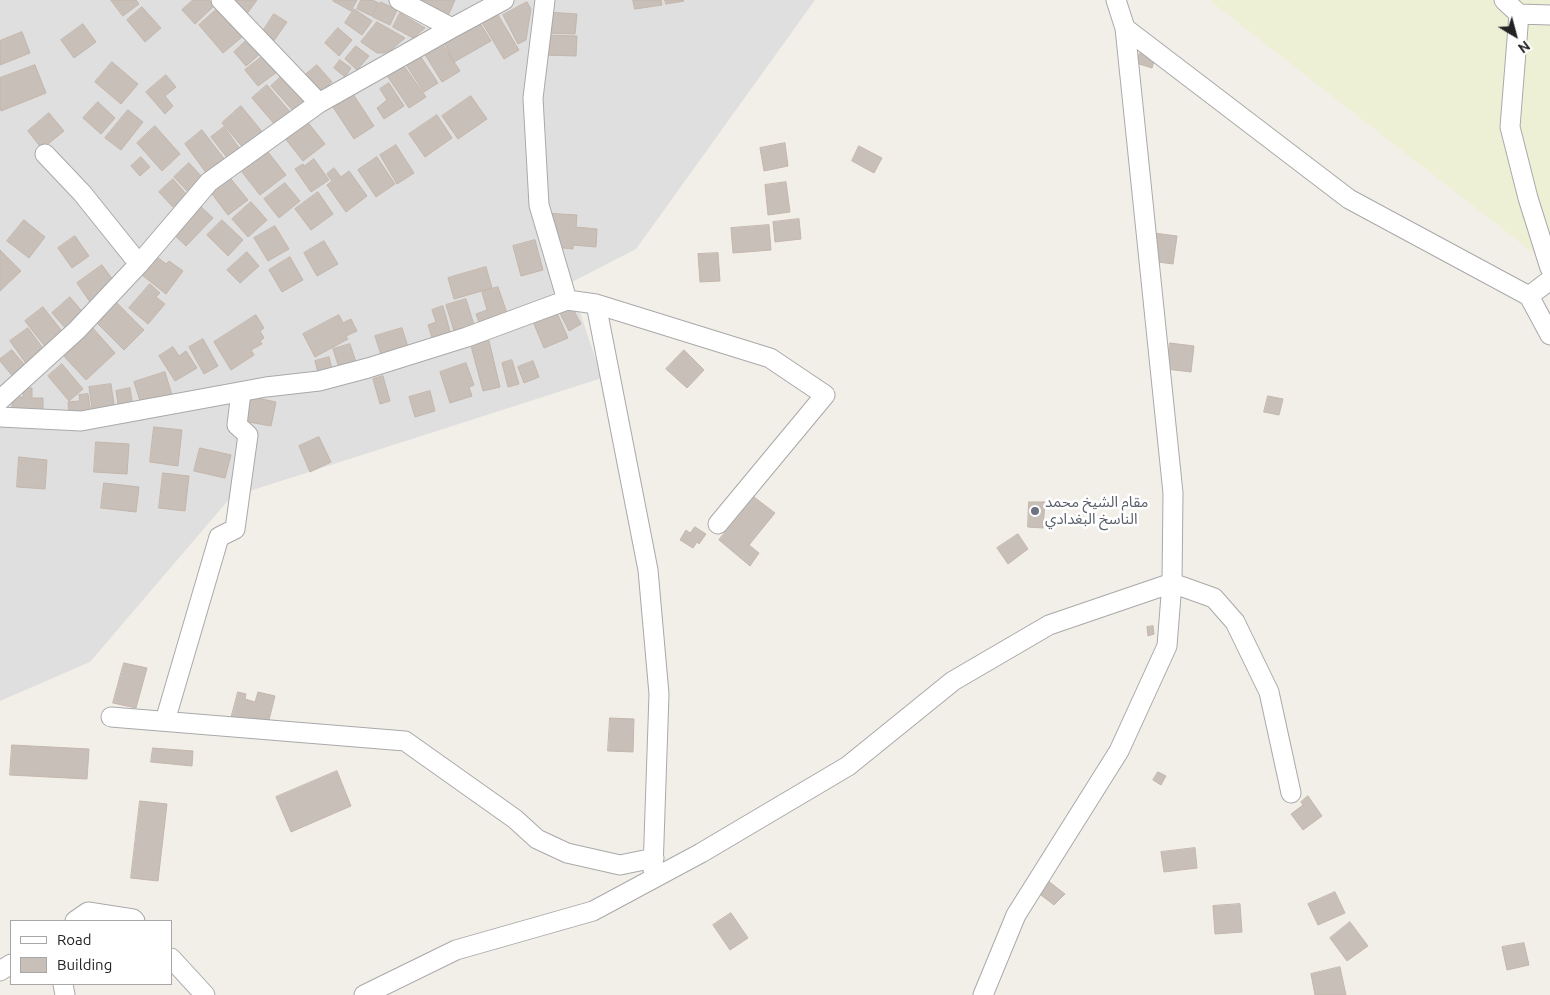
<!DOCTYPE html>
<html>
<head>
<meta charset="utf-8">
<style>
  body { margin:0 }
  #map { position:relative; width:1550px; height:995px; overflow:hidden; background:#f2efe9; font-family:Ubuntu,sans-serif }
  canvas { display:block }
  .legend { position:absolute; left:10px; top:920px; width:162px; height:65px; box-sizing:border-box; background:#fff; border:1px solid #a7a7a7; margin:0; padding:6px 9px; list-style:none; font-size:15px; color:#222 }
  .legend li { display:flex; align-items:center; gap:10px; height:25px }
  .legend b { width:25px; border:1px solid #a7a7a7 }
  .north { position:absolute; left:1490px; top:10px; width:50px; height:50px; -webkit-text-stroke:4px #fff; paint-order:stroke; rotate:143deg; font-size:14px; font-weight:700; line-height:20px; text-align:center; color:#222 }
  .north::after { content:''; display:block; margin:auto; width:18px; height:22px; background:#222; clip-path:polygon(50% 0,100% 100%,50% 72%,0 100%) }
</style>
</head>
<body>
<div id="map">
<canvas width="1550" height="995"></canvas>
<ul class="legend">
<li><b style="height:6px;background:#fff"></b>Road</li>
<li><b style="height:14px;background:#c7bfb8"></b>Building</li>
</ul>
<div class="north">N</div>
</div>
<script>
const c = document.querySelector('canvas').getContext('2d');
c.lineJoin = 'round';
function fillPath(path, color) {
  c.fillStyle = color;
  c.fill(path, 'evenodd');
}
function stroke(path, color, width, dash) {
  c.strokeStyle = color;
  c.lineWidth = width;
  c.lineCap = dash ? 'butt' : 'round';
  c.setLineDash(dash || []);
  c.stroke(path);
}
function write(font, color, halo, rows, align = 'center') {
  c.font = font + ' Ubuntu,"Noto Sans Arabic",sans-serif';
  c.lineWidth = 5;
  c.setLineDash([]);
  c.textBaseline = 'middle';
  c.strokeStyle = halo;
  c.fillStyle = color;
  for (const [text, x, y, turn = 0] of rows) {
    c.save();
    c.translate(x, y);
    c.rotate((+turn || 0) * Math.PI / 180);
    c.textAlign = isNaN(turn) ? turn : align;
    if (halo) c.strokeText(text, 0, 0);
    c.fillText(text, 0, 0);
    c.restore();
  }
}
fillPath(new Path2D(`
  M 0,0 L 815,0 L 636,249 L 570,283 L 602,378 L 231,497 L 90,662 L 0,701 Z`), '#e0dfdf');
fillPath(new Path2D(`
  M 1209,0 L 1550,0 L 1550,266 Z`), '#eef0d5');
const building = new Path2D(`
  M 111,0 L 136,0 L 139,4 L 123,16 Z
  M 193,0 L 209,0 L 214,6 L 195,24 L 182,10 Z
  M 232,0 L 257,0 L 246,15 Z
  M 334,0 L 357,0 L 351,11 L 333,1 Z
  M 361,0 L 372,0 L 379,3 L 372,16 L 357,9 Z
  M 422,0 L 455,0 L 448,16 L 421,4 Z
  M 633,0 L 661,0 L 662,5 L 635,9 Z
  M 665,0 L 683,0 L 684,1 L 666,4 Z
  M 381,2 L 397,10 L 390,25 L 373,17 Z
  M 527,2 L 531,9 L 526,40 L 518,44 L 503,15 Z
  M 142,7 L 161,28 L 145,42 L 127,20 Z
  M 218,8 L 242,37 L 223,53 L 199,25 Z
  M 354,9 L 372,21 L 362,35 L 345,23 Z
  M 546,12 L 577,14 L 575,34 L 545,33 Z
  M 400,13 L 425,28 L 413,38 L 393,27 Z
  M 274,14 L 287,22 L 273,42 L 261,34 Z
  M 498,15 L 519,50 L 504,59 L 483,24 Z
  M 377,22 L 405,38 L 391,50 L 384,53 L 377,53 L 361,42 Z
  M 480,23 L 491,41 L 454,62 L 444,43 Z
  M 83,24 L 96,42 L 74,58 L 61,40 Z
  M 338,28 L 352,40 L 339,56 L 325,43 Z
  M 22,32 L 30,53 L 0,65 L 0,41 Z
  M 545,35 L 577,36 L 576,56 L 544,55 Z
  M 249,38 L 262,52 L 246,66 L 234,52 Z
  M 441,42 L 460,71 L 442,82 L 424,53 Z
  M 356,46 L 369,56 L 357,70 L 345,59 Z
  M 1140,53 L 1155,58 L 1152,68 L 1136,63 Z
  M 419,54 L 438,83 L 424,92 L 405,63 Z
  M 264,55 L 277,72 L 258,86 L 245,70 Z
  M 340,60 L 351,68 L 345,77 L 334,68 Z
  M 112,62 L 138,84 L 121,104 L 95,82 Z
  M 402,63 L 426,97 L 409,108 L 386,74 Z
  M 35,65 L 46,93 L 1,111 L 0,107 L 0,78 Z
  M 317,65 L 332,82 L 320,93 L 304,76 Z
  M 285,73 L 309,100 L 295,113 L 271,86 Z
  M 166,75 L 176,87 L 165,96 L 173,106 L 165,114 L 146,92 Z
  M 389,83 L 404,106 L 384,119 L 377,108 L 387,100 L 380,89 Z
  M 267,85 L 291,113 L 276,126 L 252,98 Z
  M 351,91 L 374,126 L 354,139 L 331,104 Z
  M 471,96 L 487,119 L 458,139 L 442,116 Z
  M 98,102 L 115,118 L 101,134 L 83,118 Z
  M 241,106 L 264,134 L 245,150 L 222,123 Z
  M 128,110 L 143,122 L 121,150 L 105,138 Z
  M 49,113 L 64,131 L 42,149 L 28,131 Z
  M 437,115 L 452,138 L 425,157 L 409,134 Z
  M 306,120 L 325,144 L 303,161 L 284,137 Z
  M 155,126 L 180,154 L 162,171 L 137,143 Z
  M 224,127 L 240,149 L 228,159 L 211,137 Z
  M 202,130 L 225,160 L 207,174 L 185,144 Z
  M 785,143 L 788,166 L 764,171 L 760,148 Z
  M 396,145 L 414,173 L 397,184 L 380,155 Z
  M 859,146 L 882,158 L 874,173 L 852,161 Z
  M 268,152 L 286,175 L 260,195 L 242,172 Z
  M 141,157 L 150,167 L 140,176 L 131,166 Z
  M 377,157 L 395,184 L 376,197 L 358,170 Z
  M 314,159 L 329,180 L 311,192 L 295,169 L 303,164 L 304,166 Z
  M 189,163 L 204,179 L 189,193 L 174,177 Z
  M 334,168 L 341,177 L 349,171 L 367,196 L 346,212 L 327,185 L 332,181 L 327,174 Z
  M 173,179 L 187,195 L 173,207 L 159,192 Z
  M 231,179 L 248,200 L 228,215 L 212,194 Z
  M 786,182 L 790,212 L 768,215 L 765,185 Z
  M 285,183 L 300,201 L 279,218 L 264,199 Z
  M 318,192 L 333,214 L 311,230 L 295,209 Z
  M 251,202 L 267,220 L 248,237 L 232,219 Z
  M 197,203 L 213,218 L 186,246 L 170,231 Z
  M 544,213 L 577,215 L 576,227 L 597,229 L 596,247 L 573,245 L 573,249 L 553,247 Z
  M 799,219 L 801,239 L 775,242 L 773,222 Z
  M 24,220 L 45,237 L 29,258 L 7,241 Z
  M 222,220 L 243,240 L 228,256 L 207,235 Z
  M 769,225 L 771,250 L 733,253 L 731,228 Z
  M 275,226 L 289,249 L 268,261 L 254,238 Z
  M 1154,233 L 1177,236 L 1173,264 L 1150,261 Z
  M 75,236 L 89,256 L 72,268 L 58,248 Z
  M 535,240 L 543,270 L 521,276 L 513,246 Z
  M 324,241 L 338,264 L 317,276 L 304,253 Z
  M 0,250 L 21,271 L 0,291 Z
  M 247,252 L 259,266 L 240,283 L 227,270 Z
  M 718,253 L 720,281 L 700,282 L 698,254 Z
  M 156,256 L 166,264 L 169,261 L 183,271 L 166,294 L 142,275 Z
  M 290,257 L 303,280 L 282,292 L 269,270 Z
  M 102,265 L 116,284 L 90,302 L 77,283 Z
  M 486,267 L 492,288 L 454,299 L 448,278 Z
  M 150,284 L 160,293 L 156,297 L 165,304 L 148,324 L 129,308 Z
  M 498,287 L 508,316 L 480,325 L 476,314 L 487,310 L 482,292 Z
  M 70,297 L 85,315 L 67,330 L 52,313 Z
  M 466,299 L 475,328 L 455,334 L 446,305 Z
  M 117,303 L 144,330 L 124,350 L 97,323 Z
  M 443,306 L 451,335 L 433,341 L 428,325 L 436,322 L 432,310 Z
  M 43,307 L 65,335 L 47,349 L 25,321 Z
  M 572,307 L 581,324 L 569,331 L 560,313 Z
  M 557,313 L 568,338 L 544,348 L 534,324 Z
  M 256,315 L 264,328 L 260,331 L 264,338 L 260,341 L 262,344 L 251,350 L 254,355 L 231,370 L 214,342 Z
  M 339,315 L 343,323 L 351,319 L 357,331 L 346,336 L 348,339 L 315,357 L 303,334 Z
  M 91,326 L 115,353 L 86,380 L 61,353 Z
  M 28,328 L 45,351 L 27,365 L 10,341 Z
  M 402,328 L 409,350 L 382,358 L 375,336 Z
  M 203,339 L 218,366 L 204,374 L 189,347 Z
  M 489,341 L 500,387 L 483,391 L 471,346 Z
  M 1170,343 L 1194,346 L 1191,372 L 1166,369 Z
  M 350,344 L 357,365 L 340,371 L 333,349 Z
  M 173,347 L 179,356 L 186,351 L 197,368 L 175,381 L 159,356 Z
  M 12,350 L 28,369 L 15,379 L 0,361 L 0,359 Z
  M 684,350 L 704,370 L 687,388 L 666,369 Z
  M 329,357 L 333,373 L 319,377 L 315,361 Z
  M 512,360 L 519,384 L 508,387 L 502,363 Z
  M 533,361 L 539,377 L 524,383 L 518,367 Z
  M 466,363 L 474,385 L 469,387 L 472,396 L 450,403 L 440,372 Z
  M 62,364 L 83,389 L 69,401 L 48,376 Z
  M 165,372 L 172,395 L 141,404 L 134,382 Z
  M 383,376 L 390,401 L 380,404 L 373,379 Z
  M 111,384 L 115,411 L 93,415 L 89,387 Z
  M 23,388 L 32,388 L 32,398 L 43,398 L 43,417 L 12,417 L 12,397 L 23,397 Z
  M 130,388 L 133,407 L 119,410 L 116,391 Z
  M 430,391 L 435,411 L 415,417 L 409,397 Z
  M 88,394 L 91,413 L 69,416 L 68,402 L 80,401 L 79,395 Z
  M 248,396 L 276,402 L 271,426 L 243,421 Z
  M 1268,396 L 1283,399 L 1279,415 L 1264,412 Z
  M 154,427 L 182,430 L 178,466 L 150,462 Z
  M 319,437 L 331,462 L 310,472 L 299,446 Z
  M 96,442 L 129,444 L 127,474 L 94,472 Z
  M 200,448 L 231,455 L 225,478 L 194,471 Z
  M 19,457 L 47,460 L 45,489 L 17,487 Z
  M 163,473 L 189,476 L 185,511 L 159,508 Z
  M 104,483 L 139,487 L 136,512 L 101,508 Z
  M 754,497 L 775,513 L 749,545 L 759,553 L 750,566 L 719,540 Z
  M 1029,502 L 1045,502 L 1043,528 L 1028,527 Z
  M 695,527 L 706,534 L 699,544 L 697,542 L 693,548 L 680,540 L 686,530 L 690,533 Z
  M 1018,534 L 1028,549 L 1008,564 L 997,548 Z
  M 1153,626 L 1154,634 L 1148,636 L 1147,627 Z
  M 124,663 L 147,668 L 136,708 L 113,703 Z
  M 238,692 L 246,694 L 245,699 L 255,702 L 258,692 L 275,696 L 267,728 L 231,719 Z
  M 610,718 L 634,719 L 633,752 L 608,751 Z
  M 12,745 L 89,749 L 87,779 L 10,775 Z
  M 153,748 L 193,751 L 192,766 L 151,762 Z
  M 337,771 L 351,806 L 291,832 L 276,797 Z
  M 1158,772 L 1166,776 L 1161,785 L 1153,780 Z
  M 1308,796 L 1322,816 L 1303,830 L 1291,814 L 1303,805 L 1301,802 Z
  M 140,801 L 167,804 L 158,881 L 131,878 Z
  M 1195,848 L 1197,868 L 1164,872 L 1161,852 Z
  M 1043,877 L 1065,894 L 1054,905 L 1033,889 Z
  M 1335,892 L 1345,913 L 1318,925 L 1308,904 Z
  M 1240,904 L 1242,932 L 1215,934 L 1213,906 Z
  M 731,913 L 748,938 L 730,950 L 713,925 Z
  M 1350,922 L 1368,946 L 1347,961 L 1330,938 Z
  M 1524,943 L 1529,965 L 1507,970 L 1502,947 Z
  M 1340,967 L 1346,995 L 1315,995 L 1311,974 Z`);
fillPath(building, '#c7bfb8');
stroke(building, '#c4b6ab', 1);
const minor = new Path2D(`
  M 221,0 L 319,103
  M 399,0 L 452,28
  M 545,0 L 533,98 L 539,205 L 567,300
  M 1504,0 L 1519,14
  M 1550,15 L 1519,14 L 1510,127 L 1528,198 L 1550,268
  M 1125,28 L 1349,199 L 1529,296 L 1550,335
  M 45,154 L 82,193 L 139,264
  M 1529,296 L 1550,280
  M 596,304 L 648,570 L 659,694 L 653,870
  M 0,400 L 77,330 L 139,264 L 209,182 L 319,103 L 452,28 L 504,0
  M 0,417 L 81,421 L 266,387 L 319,381 L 368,368 L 467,337 L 567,300 L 596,304 L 770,358 L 825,395 L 718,524
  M 111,717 L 405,741 L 515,819 L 537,839 L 567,853 L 620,865 L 654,858
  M 165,721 L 219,537 L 235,529 L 248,435 L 237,425 L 241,392
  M 75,921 L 88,912 L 133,919 L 135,921
  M 171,958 L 205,995
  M 0,971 L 11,964
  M 63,984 L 65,995
  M 364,995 L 456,950 L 593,911 L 701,853 L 848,766 L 953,681 L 1049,625 L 1172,583 L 1214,598 L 1235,622 L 1269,692 L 1291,793
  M 983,995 L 1016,915 L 1119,751 L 1167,646 L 1172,583 L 1173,493 L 1125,28 L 1116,0`);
stroke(minor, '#a9a9a9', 21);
stroke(minor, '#fff', 19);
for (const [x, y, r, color] of [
  [1035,511,5,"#6b7280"]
]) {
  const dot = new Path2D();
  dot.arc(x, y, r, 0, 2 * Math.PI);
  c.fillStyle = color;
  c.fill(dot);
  stroke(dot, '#fff', 2);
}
write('15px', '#5b616d', '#fff', [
  ["مقام الشيخ محمد",1045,502],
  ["الناسخ البغدادي",1045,519]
], 'left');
</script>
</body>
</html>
